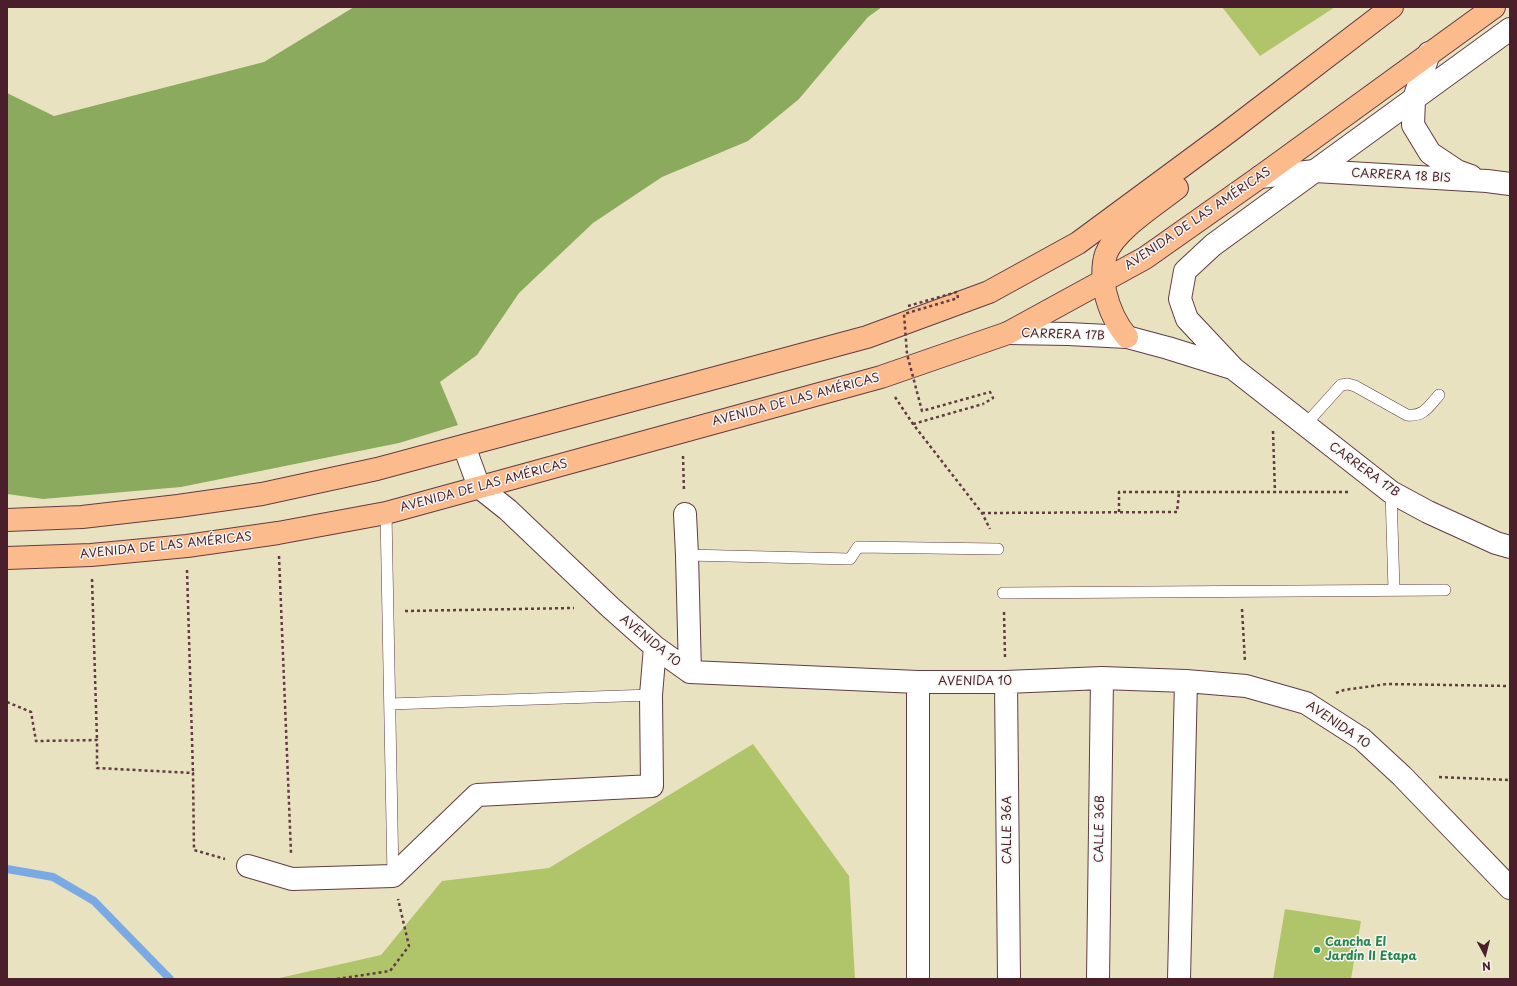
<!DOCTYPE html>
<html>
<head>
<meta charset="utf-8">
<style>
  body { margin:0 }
  #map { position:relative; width:1517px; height:986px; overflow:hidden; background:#e9e2c1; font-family:"Playpen Sans",sans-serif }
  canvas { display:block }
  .frame { position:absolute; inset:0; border:8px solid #4a1f2b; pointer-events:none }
  .north { position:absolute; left:1465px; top:934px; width:40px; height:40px; -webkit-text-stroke:3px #f6f6f2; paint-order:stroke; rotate:173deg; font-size:11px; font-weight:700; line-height:16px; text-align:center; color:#4a1f2b }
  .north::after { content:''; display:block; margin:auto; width:14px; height:18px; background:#4a1f2b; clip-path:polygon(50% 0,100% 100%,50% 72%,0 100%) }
</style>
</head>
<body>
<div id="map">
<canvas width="1517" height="986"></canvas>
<div class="frame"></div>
<div class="north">N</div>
</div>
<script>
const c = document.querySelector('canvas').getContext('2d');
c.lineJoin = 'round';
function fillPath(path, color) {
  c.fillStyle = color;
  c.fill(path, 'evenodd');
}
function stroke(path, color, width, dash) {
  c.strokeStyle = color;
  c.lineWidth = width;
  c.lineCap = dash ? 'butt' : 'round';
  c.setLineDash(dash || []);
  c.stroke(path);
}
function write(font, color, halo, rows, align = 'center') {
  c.font = font + ' "Playpen Sans",sans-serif';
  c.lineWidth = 3;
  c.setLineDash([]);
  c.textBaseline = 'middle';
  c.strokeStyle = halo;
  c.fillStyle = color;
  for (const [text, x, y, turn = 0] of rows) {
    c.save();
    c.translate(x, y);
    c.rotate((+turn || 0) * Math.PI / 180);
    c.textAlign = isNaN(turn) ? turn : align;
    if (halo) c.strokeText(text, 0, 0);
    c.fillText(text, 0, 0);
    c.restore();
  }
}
fillPath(new Path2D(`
  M 1222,7 L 1335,7 L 1260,56 Z
  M 753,744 L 849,876 L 855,979 L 275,979 L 381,955 L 442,881 L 549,868 Z
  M 1285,909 L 1361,921 L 1351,979 L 1273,979 Z`), '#b0c569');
fillPath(new Path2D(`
  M 354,7 L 882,7 L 868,17 L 799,99 L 748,141 L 662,177 L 593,223 L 519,293 L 477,355 L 440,382 L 458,425 L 399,443 L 181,487 L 43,499 L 7,494 L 7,93 L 54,116 L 264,62 Z`), '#8caa5d');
stroke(new Path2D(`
  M 7,869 L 53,877 L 94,901 L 170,979`), '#7aaae4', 8);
const service = new Path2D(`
  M 1305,425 L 1341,385 L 1348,384 L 1355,386 L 1407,415 C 1424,417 1429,406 1439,395
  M 1391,492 L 1394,590
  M 386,513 L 393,876
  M 687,555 L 850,559 L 858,547 L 998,549
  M 1003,593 L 1445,590
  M 390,704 L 651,695`);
const minor = new Path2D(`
  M 1429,53 L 1414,99 L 1413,125 L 1430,153 L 1457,171 L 1471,176
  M 1260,177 L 1315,171 L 1487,181 L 1510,184
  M 464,446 L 479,487 L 508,510 L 610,607 L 655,647 L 690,672 L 918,682 L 1006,682 L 1102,678 L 1186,681 L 1246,686 L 1306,703 L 1362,739 L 1402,776 L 1510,888
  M 685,514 L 687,555 L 690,672
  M 918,682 L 918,979
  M 1006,682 L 1009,979
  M 248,866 L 292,879 L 393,876 L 477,795 L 652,786 L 651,695 L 655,647
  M 1098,979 L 1102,678
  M 1179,979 L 1186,681`);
const tertiary = new Path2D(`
  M 1510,29 L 1213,245 L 1185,271 L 1180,299 L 1187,319 L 1234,369 L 1391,492 L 1428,512 L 1496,543 L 1510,547
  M 1008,333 L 1068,334 L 1127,337 L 1168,348 L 1232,368`);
const primary = new Path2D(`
  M 1127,337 C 1115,323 1109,309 1105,291 C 1103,279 1102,266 1106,254 C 1115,230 1157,204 1177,188
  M 7,520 L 82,517 L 178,506 L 262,494 L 377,469 L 867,337 L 989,292 L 1078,243 L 1227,133 L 1392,7
  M 7,558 L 91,555 L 187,546 L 278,533 L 386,513 L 881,377 L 1008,333 L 1145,258 L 1260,177 L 1494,7`);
stroke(service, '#623c42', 12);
stroke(minor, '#623c42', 24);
stroke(tertiary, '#623c42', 24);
stroke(primary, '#623c42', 24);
stroke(new Path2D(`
  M 895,397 L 913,424 L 982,513 L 990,529
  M 913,424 L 983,404
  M 1273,431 L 1275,493
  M 683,456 L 684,491
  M 1119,512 L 1119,492 L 1351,492
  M 982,513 L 1177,512 L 1179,493
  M 279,556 L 291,853
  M 187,570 L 193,773
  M 92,579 L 97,740
  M 1242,609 L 1245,662
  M 405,611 L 574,608
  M 1004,612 L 1005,657
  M 1336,693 L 1344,690 L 1387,684 L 1510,686
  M 7,702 L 31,712 L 36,741 L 97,740 L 97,768 L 193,773 L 194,850 L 225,859
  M 1439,777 L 1510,780
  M 337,979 L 390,971 L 409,946 L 398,899`), '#623c42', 2.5, [3, 3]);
stroke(service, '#fff', 11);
stroke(minor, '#fff', 22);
stroke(tertiary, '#fff', 22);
stroke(primary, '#fbbb8c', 22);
stroke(new Path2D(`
  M 908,306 L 957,292 L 958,298 L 904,314 L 907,354 L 922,411 L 990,392 L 993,398 L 983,404`), '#623c42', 2.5, [3, 3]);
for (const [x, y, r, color] of [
  [1317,950,4,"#2e9e5b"]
]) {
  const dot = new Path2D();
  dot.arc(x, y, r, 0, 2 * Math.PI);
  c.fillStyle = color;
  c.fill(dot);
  stroke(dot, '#f6f6f2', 1.5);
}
write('12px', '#4a1f2b', '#f6f6f2', [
  ["CARRERA 18 BIS",1401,176,3],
  ["AVENIDA DE LAS AMÉRICAS",1198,219,-34],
  ["CARRERA 17B",1063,335,2],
  ["AVENIDA DE LAS AMÉRICAS",796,400,-15],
  ["CARRERA 17B",1364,470,36],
  ["AVENIDA DE LAS AMÉRICAS",484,486,-15],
  ["AVENIDA DE LAS AMÉRICAS",166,546,-6],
  ["AVENIDA 10",650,641,39],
  ["AVENIDA 10",975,682],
  ["AVENIDA 10",1338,725,34],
  ["CALLE 36B",1100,829,-89],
  ["CALLE 36A",1008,830,-90]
]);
write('bold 12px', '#27864d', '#f6f6f2', [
  ["Cancha El",1325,943],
  ["Jardín II Etapa",1325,957]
], 'left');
</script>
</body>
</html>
